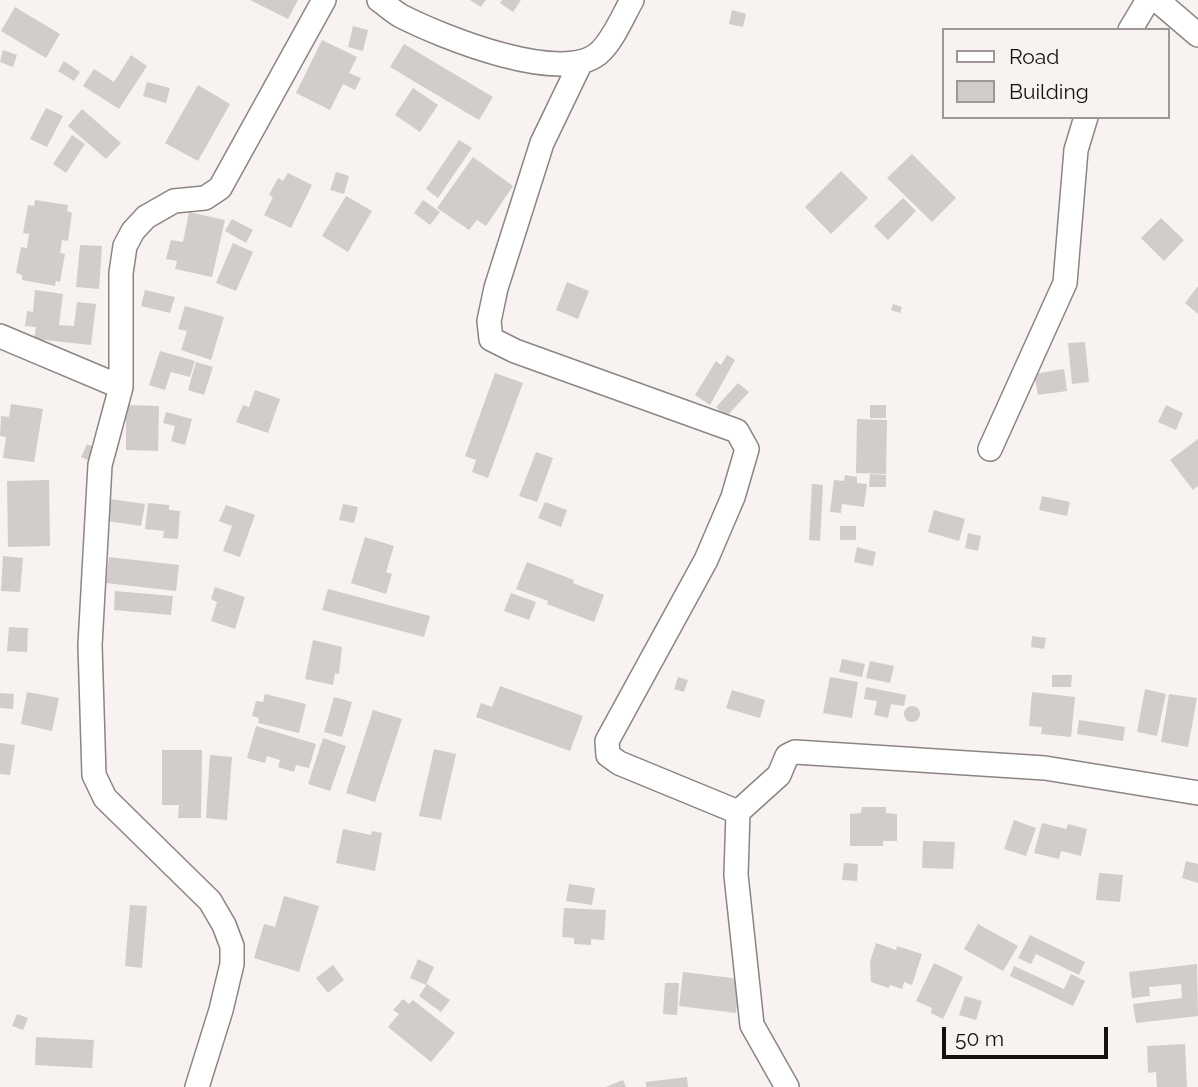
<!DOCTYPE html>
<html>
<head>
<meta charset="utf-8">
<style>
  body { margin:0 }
  #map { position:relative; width:1198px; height:1087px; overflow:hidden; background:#f8f2f0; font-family:Raleway,sans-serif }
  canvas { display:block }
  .legend { position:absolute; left:942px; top:28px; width:228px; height:91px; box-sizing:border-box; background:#f8f2f0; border:2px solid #9d9897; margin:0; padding:9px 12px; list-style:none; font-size:21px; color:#141211 }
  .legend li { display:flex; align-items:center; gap:14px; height:35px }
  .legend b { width:35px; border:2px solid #9d9897 }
  .scale { position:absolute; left:942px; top:1027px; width:166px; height:32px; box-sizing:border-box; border:4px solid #141211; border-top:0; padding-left:9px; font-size:21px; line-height:24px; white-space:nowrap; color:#141211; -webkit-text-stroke:5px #f8f2f0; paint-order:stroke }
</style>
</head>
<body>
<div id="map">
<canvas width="1198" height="1087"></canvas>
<ul class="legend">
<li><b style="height:9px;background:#fff"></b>Road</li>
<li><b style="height:19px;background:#d2ccca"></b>Building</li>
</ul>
<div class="scale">50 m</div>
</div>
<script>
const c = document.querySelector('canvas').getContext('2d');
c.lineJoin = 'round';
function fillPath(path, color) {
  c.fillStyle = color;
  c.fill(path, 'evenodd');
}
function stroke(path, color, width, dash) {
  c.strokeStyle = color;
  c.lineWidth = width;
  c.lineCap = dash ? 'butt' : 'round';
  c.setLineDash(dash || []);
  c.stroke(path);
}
fillPath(new Path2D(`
  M 250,0 L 298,0 L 288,19 Z
  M 470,0 L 486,0 L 481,7 Z
  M 502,0 L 521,0 L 513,12 L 500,3 Z
  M 15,7 L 60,34 L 46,58 L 1,31 Z
  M 732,10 L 746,14 L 743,27 L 729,24 Z
  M 353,26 L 368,30 L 363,51 L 348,47 Z
  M 322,40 L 357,57 L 349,73 L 361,78 L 355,90 L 343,84 L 330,110 L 296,93 Z
  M 404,44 L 493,97 L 479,120 L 390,67 Z
  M 3,50 L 17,55 L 13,67 L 0,62 Z
  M 131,55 L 147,66 L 119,109 L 83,86 L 94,69 L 114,82 Z
  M 64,61 L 80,72 L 74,81 L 58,71 Z
  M 147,82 L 170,88 L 166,103 L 143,96 Z
  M 198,85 L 230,104 L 198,161 L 165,143 Z
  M 413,88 L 438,105 L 420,132 L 395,115 Z
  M 46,108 L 63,116 L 47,147 L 30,139 Z
  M 82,109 L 121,143 L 106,159 L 68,126 Z
  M 72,135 L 85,144 L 66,173 L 53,164 Z
  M 459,140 L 472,148 L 438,198 L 426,189 Z
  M 912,154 L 956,198 L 932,222 L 887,178 Z
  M 473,157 L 513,186 L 486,226 L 477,220 L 469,230 L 437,208 Z
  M 841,171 L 868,198 L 831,234 L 805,207 Z
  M 336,172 L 349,176 L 344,194 L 330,190 Z
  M 288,173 L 312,185 L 291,228 L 264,215 L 273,197 L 269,195 L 278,178 L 283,181 Z
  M 346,196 L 372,211 L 348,252 L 322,236 Z
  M 903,198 L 916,211 L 888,240 L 874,226 Z
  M 35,200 L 68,205 L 67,211 L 72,213 L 68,241 L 62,240 L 60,253 L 65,254 L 60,282 L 56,281 L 55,286 L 22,280 L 22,275 L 16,273 L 21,247 L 27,248 L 29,234 L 23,233 L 28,205 L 34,206 Z
  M 423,200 L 440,212 L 430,225 L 414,213 Z
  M 189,212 L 225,220 L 212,277 L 175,269 L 177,261 L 166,259 L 171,240 L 183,242 Z
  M 1161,218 L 1184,240 L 1164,261 L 1141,238 Z
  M 232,219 L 253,230 L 246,243 L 225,231 Z
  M 233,243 L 253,252 L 236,291 L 216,283 Z
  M 80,245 L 102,246 L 99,289 L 76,287 Z
  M 567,282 L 589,291 L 578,319 L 556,310 Z
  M 1198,286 L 1198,314 L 1185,303 Z
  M 35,290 L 63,294 L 59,325 L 74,326 L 77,302 L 96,304 L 91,345 L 34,339 L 36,327 L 25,326 L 27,311 L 33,312 Z
  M 145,290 L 175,297 L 170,313 L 141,306 Z
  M 893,304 L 902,307 L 900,313 L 891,310 Z
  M 185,306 L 224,317 L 211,360 L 181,350 L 187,331 L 178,329 Z
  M 1085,342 L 1089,382 L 1072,384 L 1068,343 Z
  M 160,351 L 195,361 L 190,377 L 171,372 L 165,390 L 149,385 Z
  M 727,355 L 735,360 L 710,405 L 695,395 L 716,361 L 721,365 Z
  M 196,362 L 213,367 L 204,395 L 188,390 Z
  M 1064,369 L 1067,391 L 1038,395 L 1034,374 Z
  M 495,373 L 523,383 L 488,478 L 472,472 L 476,460 L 465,456 Z
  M 738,383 L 749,392 L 726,417 L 716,407 Z
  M 255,390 L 280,399 L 268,433 L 236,422 L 243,405 L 249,407 Z
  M 11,404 L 43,409 L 34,462 L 3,458 L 6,437 L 0,436 L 1,416 L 9,417 Z
  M 126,405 L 159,406 L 158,451 L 126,450 Z
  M 870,405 L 886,405 L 886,418 L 870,418 Z
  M 1166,405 L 1183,413 L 1176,430 L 1158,422 Z
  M 166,412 L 192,419 L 185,445 L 171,441 L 175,426 L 163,423 Z
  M 857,419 L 887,420 L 886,474 L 856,473 Z
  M 1198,439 L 1198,486 L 1193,490 L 1170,460 Z
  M 87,444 L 98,449 L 92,462 L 81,457 Z
  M 536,452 L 553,458 L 537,502 L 519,496 Z
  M 870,474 L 886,475 L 886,487 L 869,487 Z
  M 845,475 L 857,477 L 857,483 L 867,484 L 864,507 L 842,504 L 841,513 L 830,512 L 834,480 L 844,481 Z
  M 49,480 L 50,546 L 8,547 L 7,481 Z
  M 812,484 L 823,485 L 820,541 L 809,540 Z
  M 1042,496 L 1070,502 L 1067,516 L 1039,510 Z
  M 110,499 L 145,504 L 141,526 L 107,521 Z
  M 545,502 L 567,510 L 561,527 L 538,518 Z
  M 148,503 L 169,505 L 169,510 L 180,511 L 178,539 L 163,538 L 164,531 L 145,529 Z
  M 343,504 L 358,507 L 354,523 L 339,520 Z
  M 226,505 L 255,515 L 240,557 L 223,551 L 232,526 L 219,521 Z
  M 934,510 L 965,519 L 959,541 L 928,532 Z
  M 840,526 L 856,526 L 856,540 L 840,540 Z
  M 968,533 L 981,536 L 978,551 L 965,548 Z
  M 365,537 L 394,546 L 386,572 L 392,574 L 386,594 L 351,583 Z
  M 857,547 L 876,552 L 873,566 L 854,562 Z
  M 3,556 L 23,558 L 20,592 L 1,591 Z
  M 109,557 L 179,565 L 176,591 L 106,583 Z
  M 527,562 L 574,580 L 573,583 L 604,595 L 594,622 L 547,604 L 548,601 L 516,589 Z
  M 215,587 L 245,597 L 235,629 L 211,621 L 217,602 L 211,599 Z
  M 328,589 L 430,616 L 424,637 L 322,610 Z
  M 115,591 L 173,596 L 171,615 L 114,610 Z
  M 511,593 L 536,602 L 529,620 L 504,611 Z
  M 9,627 L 28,628 L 27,652 L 7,651 Z
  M 1032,636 L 1046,638 L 1044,649 L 1031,647 Z
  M 313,640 L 342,647 L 339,674 L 335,673 L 333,685 L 305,679 Z
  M 842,659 L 865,664 L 862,677 L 839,672 Z
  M 870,661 L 894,666 L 890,683 L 866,678 Z
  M 1052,675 L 1072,675 L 1071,687 L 1052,687 Z
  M 678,677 L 688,680 L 684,692 L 674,689 Z
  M 830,677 L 858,682 L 852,718 L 823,713 Z
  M 500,686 L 583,716 L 570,751 L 476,717 L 481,703 L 492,707 Z
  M 866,687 L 906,695 L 904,706 L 891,704 L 888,718 L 874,715 L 877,701 L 864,699 Z
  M 1145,689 L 1166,694 L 1157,736 L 1137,732 Z
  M 732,690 L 765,700 L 760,718 L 726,708 Z
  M 27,692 L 59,698 L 52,731 L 21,724 Z
  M 1032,692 L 1075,697 L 1071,737 L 1041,734 L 1042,727 L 1029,726 Z
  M 0,693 L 14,694 L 13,709 L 0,708 Z
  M 265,694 L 306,704 L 299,733 L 258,723 L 259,718 L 252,716 L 256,701 L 263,702 Z
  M 1169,694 L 1197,698 L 1188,747 L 1161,742 Z
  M 334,697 L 352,702 L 342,737 L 324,732 Z
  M904 714a8 8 0 1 1 16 0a8 8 0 1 1-16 0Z
  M 373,710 L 402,719 L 375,802 L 346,793 Z
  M 1079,720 L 1125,727 L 1123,741 L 1077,734 Z
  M 256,726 L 316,744 L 309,768 L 296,765 L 294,772 L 278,767 L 280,760 L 267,756 L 265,763 L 247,758 Z
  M 323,738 L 346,746 L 330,791 L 308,784 Z
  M 0,743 L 15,745 L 10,775 L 0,774 Z
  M 434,749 L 456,754 L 441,820 L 419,816 Z
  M 162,750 L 202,750 L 201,818 L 178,818 L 179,805 L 162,805 Z
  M 210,755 L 232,757 L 227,820 L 206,818 Z
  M 862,807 L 886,807 L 886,813 L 897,814 L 897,841 L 883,841 L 883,846 L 850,846 L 850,814 L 861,813 Z
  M 1014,820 L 1036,828 L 1026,856 L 1004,849 Z
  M 1042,823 L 1066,829 L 1068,824 L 1087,829 L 1081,856 L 1061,851 L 1059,859 L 1034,853 Z
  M 343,829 L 371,835 L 372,831 L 382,833 L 375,871 L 336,863 Z
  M 923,841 L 955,842 L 953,869 L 922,868 Z
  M 1186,861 L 1198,864 L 1198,883 L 1182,878 Z
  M 844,863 L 858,864 L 857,881 L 842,880 Z
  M 1099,873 L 1123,875 L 1120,902 L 1096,900 Z
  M 569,884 L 595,888 L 592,905 L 566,901 Z
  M 284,896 L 319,906 L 299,972 L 254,958 L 264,924 L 275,927 Z
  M 130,905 L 147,906 L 142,968 L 125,966 Z
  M 564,908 L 606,910 L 604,940 L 591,939 L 591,945 L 574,944 L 574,938 L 562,937 Z
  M 978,924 L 1018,946 L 1003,971 L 964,949 Z
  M 1030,935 L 1085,962 L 1079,975 L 1036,954 L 1031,964 L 1018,958 Z
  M 876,943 L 896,950 L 897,946 L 922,954 L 912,985 L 904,982 L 902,989 L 890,985 L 889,988 L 871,982 L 870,962 Z
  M 418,959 L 434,967 L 426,985 L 410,978 Z
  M 934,963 L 963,977 L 943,1019 L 931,1013 L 932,1008 L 916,1001 Z
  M 1197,964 L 1198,1016 L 1136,1023 L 1133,1004 L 1182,998 L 1181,984 L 1149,987 L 1150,996 L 1132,998 L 1129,972 Z
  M 333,965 L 344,980 L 328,993 L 316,978 Z
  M 1014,966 L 1064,989 L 1071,974 L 1085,981 L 1073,1006 L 1010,976 Z
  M 683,972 L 740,979 L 736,1013 L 679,1006 Z
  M 665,983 L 679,983 L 677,1015 L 663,1014 Z
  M 427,984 L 450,1000 L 441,1012 L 419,996 Z
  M 965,996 L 982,1001 L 976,1020 L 959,1015 Z
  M 403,999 L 409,1004 L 413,1000 L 455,1033 L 431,1062 L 388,1027 L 399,1014 L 393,1010 Z
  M 17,1014 L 28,1018 L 23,1030 L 12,1026 Z
  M 36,1037 L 94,1040 L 92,1068 L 35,1065 Z
  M 1185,1044 L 1187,1087 L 1157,1087 L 1156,1072 L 1148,1073 L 1147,1046 Z
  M 687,1077 L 688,1087 L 646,1087 L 646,1082 Z
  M 623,1080 L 626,1087 L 606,1087 Z`), '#d2ccca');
const street = new Path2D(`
  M 379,0 C 386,5 394,12 401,16 C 440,36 566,88 601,51 C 614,38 623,16 632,0
  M 1157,0 L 1198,35
  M 1130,30 L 1148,0
  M 581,62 L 542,143 L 496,288 L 489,321 L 491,339 L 515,351 L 737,431 L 747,449 L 733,497 L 706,560 L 607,741 L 608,755 L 619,763 L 738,812
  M 0,336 L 121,387
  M 990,449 L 1065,283 L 1076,150 L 1086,117
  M 197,1087 L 221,1010 L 232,964 L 232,946 L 224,925 L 210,901 L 105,798 L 94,775 L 90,645 L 100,465 L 121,387 L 121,273 L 125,246 L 133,231 L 146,217 L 174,201 L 205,198 L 220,188 L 324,0
  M 787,1087 L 752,1025 L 736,875 L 738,812 L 779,775 L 787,756 L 795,752 L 1045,768 L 1198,793`);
stroke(street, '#8b8583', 26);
stroke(street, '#fff', 23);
</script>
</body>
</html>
